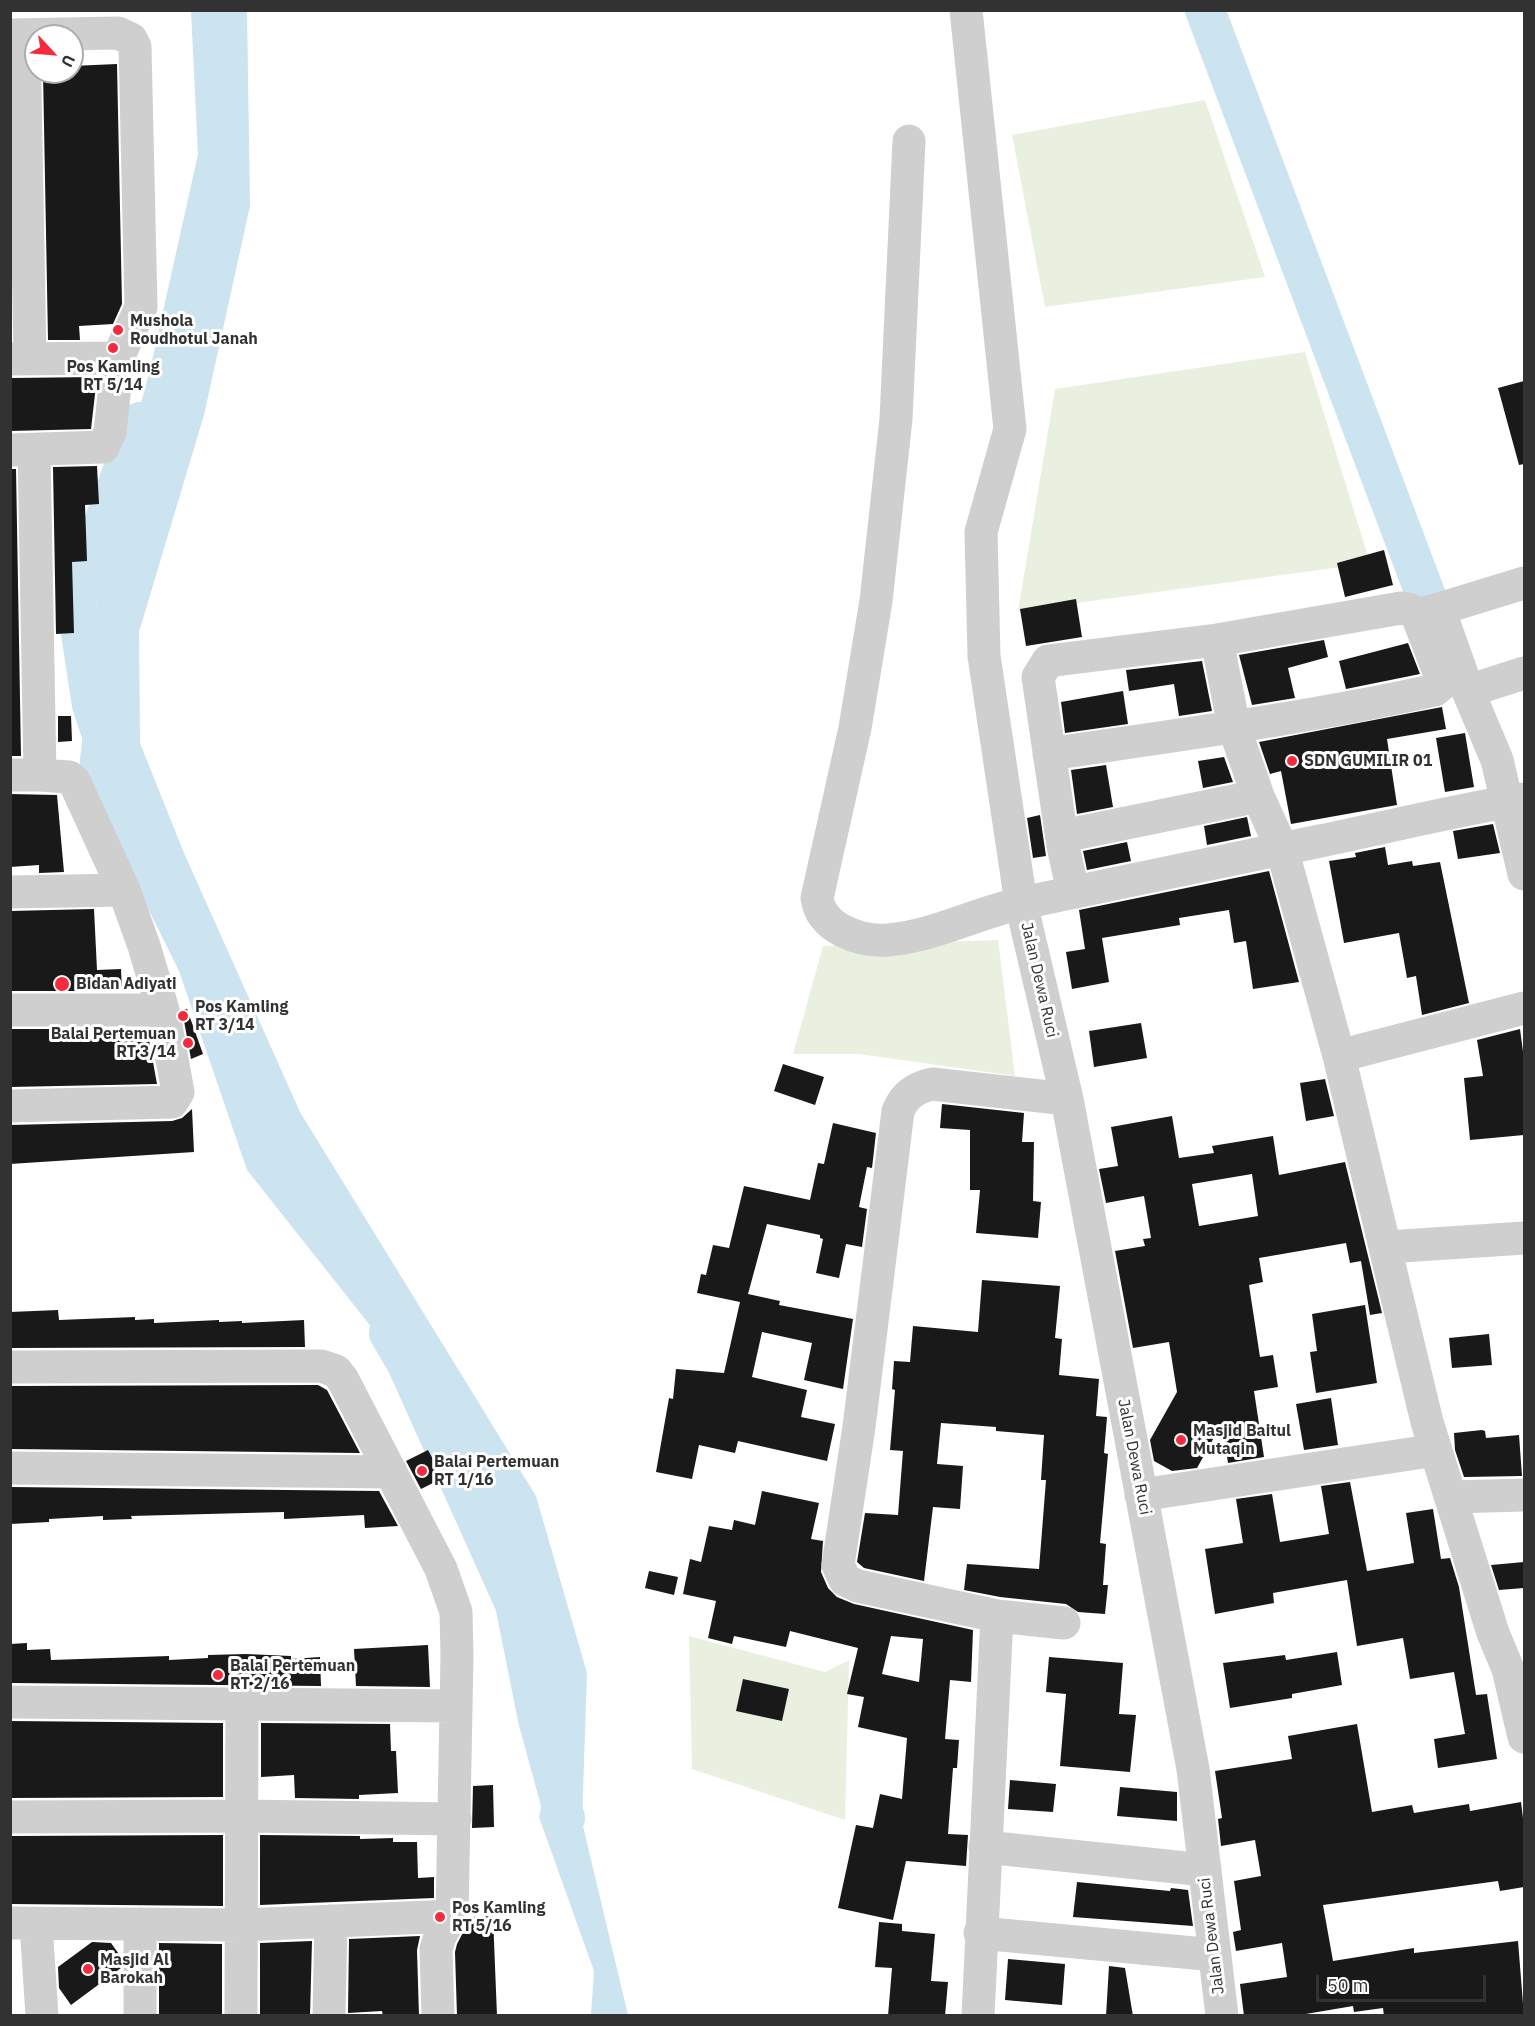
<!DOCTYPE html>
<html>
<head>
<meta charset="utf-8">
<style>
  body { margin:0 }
  #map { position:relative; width:1535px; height:2026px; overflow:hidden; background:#fff; font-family:"IBM Plex Sans",sans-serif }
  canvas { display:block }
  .frame { position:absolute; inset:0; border:12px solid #323232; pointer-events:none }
  .north { position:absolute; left:24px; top:24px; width:60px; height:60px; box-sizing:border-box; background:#fff; border:2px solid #adadad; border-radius:50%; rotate:116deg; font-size:16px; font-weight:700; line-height:24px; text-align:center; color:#323232 }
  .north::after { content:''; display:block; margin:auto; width:21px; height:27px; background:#f32b3d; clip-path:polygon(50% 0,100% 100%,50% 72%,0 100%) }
  .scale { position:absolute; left:1316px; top:1975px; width:170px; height:27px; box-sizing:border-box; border:3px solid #323232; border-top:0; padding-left:8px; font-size:18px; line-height:21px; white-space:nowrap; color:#323232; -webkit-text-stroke:4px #fff; paint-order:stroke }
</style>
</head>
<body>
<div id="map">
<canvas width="1535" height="2026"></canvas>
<div class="frame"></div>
<div class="north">U</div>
<div class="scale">50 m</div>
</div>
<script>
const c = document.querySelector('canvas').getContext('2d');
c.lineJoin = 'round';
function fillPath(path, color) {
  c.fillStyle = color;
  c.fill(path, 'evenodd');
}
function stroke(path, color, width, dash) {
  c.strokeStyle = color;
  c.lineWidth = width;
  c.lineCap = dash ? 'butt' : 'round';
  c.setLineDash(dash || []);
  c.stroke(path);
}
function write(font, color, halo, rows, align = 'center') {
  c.font = font + ' "IBM Plex Sans",sans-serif';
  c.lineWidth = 6;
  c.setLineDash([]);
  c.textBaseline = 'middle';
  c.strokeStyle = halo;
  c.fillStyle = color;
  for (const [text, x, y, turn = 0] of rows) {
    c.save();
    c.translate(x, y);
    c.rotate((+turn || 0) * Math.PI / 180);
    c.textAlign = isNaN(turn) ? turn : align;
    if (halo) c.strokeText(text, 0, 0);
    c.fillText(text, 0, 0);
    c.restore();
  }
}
fillPath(new Path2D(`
  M 1205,100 L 1265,277 L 1045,307 L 1012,135 Z
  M 1305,352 L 1370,563 L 1018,611 L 1055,389 Z
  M 998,940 L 1015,1076 L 859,1054 L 793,1054 L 823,946 Z
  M 689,1636 L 825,1672 L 849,1660 L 845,1820 L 692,1769 Z`), '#e9f0e0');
fillPath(new Path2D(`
  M 191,11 L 247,11 L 250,206 L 204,415 L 139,632 L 140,743 L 184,853 L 300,1112 L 536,1496 L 587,1673 L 582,1822 L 628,2015 L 591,2015 L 594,1971 L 539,1817 L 557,1734 L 499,1540 L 426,1396 L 247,1170 L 179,971 L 79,769 L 104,538 L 150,370 L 198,154 Z`), '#cce3f0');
stroke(new Path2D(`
  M 1205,10 L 1446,649
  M 102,735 L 92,705 L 76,601 L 140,422
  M 389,1333 L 407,1364 L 515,1604 L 538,1719 L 565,1818`), '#cce3f0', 40);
fillPath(new Path2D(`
  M 117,64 L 122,304 L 113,324 L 79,326 L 80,340 L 48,340 L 43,72 L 72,72 L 72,66 Z
  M 97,377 L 91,429 L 10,431 L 10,378 Z
  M 1524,381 L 1524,464 L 1519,465 L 1498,388 Z
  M 97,466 L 99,504 L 85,505 L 87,561 L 72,562 L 74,633 L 56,634 L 53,467 Z
  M 10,469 L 16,469 L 21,756 L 10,756 Z
  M 1384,550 L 1393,585 L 1345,597 L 1337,563 Z
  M 1076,599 L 1082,637 L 1026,646 L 1020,609 Z
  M 1324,640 L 1328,657 L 1288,668 L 1295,698 L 1252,705 L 1239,655 Z
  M 1408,643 L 1420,674 L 1346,689 L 1339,661 Z
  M 1202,661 L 1212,711 L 1179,716 L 1174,684 L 1129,691 L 1126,670 Z
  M 1123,691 L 1128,724 L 1065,733 L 1061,702 Z
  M 1442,707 L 1446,729 L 1387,739 L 1397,805 L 1291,824 L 1281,771 L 1270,774 L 1259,742 Z
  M 58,716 L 71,716 L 72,741 L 58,742 Z
  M 1465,733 L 1474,787 L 1445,792 L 1436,738 Z
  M 1224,757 L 1233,782 L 1203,788 L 1198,761 Z
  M 1106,765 L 1113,807 L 1077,814 L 1071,770 Z
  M 10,794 L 57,795 L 64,872 L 39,873 L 39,865 L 10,867 Z
  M 1040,815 L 1046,856 L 1033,858 L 1027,818 Z
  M 1247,817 L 1251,836 L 1207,845 L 1204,826 Z
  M 1493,824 L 1500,853 L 1458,859 L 1453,831 Z
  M 1127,842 L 1131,861 L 1087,870 L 1083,851 Z
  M 1385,847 L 1388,865 L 1412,861 L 1413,866 L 1440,862 L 1469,1003 L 1422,1015 L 1416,976 L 1407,978 L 1399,933 L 1344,943 L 1329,861 L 1356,857 L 1355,853 Z
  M 1269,871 L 1299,982 L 1253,989 L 1246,941 L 1234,943 L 1229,910 L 1179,918 L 1180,925 L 1102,938 L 1109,982 L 1072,989 L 1066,952 L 1085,949 L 1079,910 Z
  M 94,909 L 97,970 L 121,969 L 122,991 L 10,991 L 10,911 Z
  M 187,1009 L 203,1054 L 191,1059 L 182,1010 Z
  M 1141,1023 L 1147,1058 L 1094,1067 L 1089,1031 Z
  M 10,1029 L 147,1029 L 157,1084 L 10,1087 Z
  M 1520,1029 L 1524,1059 L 1524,1135 L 1470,1140 L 1464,1078 L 1483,1076 L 1477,1040 Z
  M 783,1064 L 824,1077 L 815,1105 L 774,1091 Z
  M 1325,1079 L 1334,1116 L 1306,1121 L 1300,1083 Z
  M 942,1104 L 1024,1113 L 1022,1142 L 1034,1142 L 1033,1201 L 1041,1202 L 1038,1238 L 976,1233 L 980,1190 L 970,1190 L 970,1130 L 940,1128 Z
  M 192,1109 L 194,1152 L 10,1164 L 10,1125 L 172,1121 L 182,1118 Z
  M 1172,1116 L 1179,1158 L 1214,1153 L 1212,1146 L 1273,1136 L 1279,1175 L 1345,1162 L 1382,1313 L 1370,1315 L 1361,1261 L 1350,1263 L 1346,1243 L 1259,1258 L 1263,1282 L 1249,1285 L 1260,1357 L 1273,1355 L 1278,1387 L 1254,1391 L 1264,1457 L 1228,1463 L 1222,1423 L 1197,1468 L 1172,1471 L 1154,1461 L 1150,1440 L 1177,1392 L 1169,1342 L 1133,1348 L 1115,1251 L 1145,1246 L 1143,1239 L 1151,1238 L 1144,1196 L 1106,1203 L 1099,1169 L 1118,1166 L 1111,1127 ZM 1252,1174 L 1258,1216 L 1199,1226 L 1192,1184 Z
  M 833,1123 L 876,1133 L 872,1168 L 867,1167 L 859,1207 L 867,1209 L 862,1247 L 846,1244 L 839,1278 L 816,1273 L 823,1239 L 820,1238 L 820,1235 L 767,1224 L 748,1294 L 780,1301 L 779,1305 L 853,1319 L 843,1389 L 804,1380 L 812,1343 L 762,1332 L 752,1377 L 807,1390 L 801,1417 L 835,1424 L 827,1461 L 738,1441 L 735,1453 L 699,1445 L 692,1479 L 656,1472 L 669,1398 L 673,1399 L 676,1369 L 724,1373 L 740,1302 L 697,1293 L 701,1274 L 706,1275 L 713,1245 L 729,1248 L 744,1186 L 810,1200 L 818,1163 L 824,1164 Z
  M 982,1280 L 1060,1286 L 1055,1338 L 1062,1339 L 1059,1375 L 1099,1379 L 1096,1416 L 1107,1417 L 1104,1453 L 1108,1454 L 1100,1543 L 1106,1544 L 1103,1585 L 1108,1585 L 1105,1614 L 1078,1612 L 1066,1604 L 1000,1597 L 964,1590 L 967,1564 L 1039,1569 L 1046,1480 L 1041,1480 L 1044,1435 L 996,1431 L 996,1427 L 941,1423 L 937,1464 L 963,1466 L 960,1509 L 933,1507 L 924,1581 L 864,1568 L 857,1562 L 865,1513 L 898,1515 L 903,1451 L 890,1450 L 895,1390 L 892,1389 L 894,1361 L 910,1362 L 913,1326 L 978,1332 Z
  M 1365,1305 L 1377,1383 L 1316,1393 L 1310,1352 L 1317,1351 L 1312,1314 Z
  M 58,1310 L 59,1320 L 135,1317 L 135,1320 L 154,1319 L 154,1323 L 219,1320 L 219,1322 L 242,1321 L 242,1323 L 304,1320 L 305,1347 L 10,1348 L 10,1312 Z
  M 1489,1334 L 1492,1365 L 1452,1368 L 1449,1338 Z
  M 318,1385 L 327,1390 L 360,1453 L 10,1449 L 10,1386 Z
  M 1331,1398 L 1338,1445 L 1304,1450 L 1296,1404 Z
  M 1482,1430 L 1485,1431 L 1486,1438 L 1519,1435 L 1522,1476 L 1464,1477 L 1455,1450 L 1454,1433 Z
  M 428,1450 L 443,1478 L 421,1489 L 406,1461 Z
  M 1350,1482 L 1367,1571 L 1414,1563 L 1406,1513 L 1433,1509 L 1441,1559 L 1450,1558 L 1459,1587 L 1476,1695 L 1487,1694 L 1497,1759 L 1438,1768 L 1434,1739 L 1465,1734 L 1454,1672 L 1410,1679 L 1403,1638 L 1357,1646 L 1347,1580 L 1273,1593 L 1274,1603 L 1215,1614 L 1205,1549 L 1243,1543 L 1236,1499 L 1272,1494 L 1280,1542 L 1329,1534 L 1321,1486 Z
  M 10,1487 L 379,1491 L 398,1526 L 365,1528 L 364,1515 L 284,1519 L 284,1512 L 131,1516 L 132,1519 L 103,1520 L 103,1516 L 49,1519 L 49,1522 L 10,1524 Z
  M 762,1491 L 819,1503 L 811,1539 L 823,1541 L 821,1572 L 828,1588 L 837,1597 L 854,1604 L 973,1630 L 971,1682 L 950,1680 L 945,1739 L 959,1740 L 957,1768 L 953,1768 L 948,1834 L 968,1835 L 966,1866 L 906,1861 L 893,1920 L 838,1908 L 856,1825 L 873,1828 L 880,1794 L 902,1799 L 907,1738 L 858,1727 L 864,1697 L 847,1694 L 858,1648 L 790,1631 L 786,1647 L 734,1636 L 732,1644 L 708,1638 L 716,1601 L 683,1594 L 690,1559 L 701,1562 L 709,1526 L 732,1530 L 734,1520 L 755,1525 ZM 891,1636 L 923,1639 L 919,1682 L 882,1674 Z
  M 1524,1562 L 1524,1588 L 1499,1590 L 1491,1565 Z
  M 649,1571 L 678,1577 L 674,1595 L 645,1588 Z
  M 27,1643 L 27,1650 L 50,1649 L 51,1660 L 169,1656 L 169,1660 L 208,1658 L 208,1655 L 246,1654 L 291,1656 L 291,1659 L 320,1657 L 321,1686 L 10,1683 L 10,1644 Z
  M 428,1645 L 430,1687 L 356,1686 L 354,1649 Z
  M 1337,1652 L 1342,1685 L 1292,1694 L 1292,1698 L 1230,1708 L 1223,1663 L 1285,1655 L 1286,1660 Z
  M 1049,1657 L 1123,1663 L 1119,1714 L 1136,1715 L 1130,1772 L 1060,1766 L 1066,1694 L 1046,1692 Z
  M 743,1679 L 789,1689 L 782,1721 L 736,1711 Z
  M 10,1721 L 223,1723 L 223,1797 L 10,1798 Z
  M 261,1723 L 390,1724 L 391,1751 L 396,1751 L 398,1793 L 359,1795 L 359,1799 L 295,1798 L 294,1775 L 261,1777 Z
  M 1357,1724 L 1372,1812 L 1412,1805 L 1414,1813 L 1469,1804 L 1470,1811 L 1521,1802 L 1524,1826 L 1524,1887 L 1500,1891 L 1498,1881 L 1323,1905 L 1333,1961 L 1414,1948 L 1414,1953 L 1518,1941 L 1524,2016 L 1384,2016 L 1383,2008 L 1354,2012 L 1353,2006 L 1294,2016 L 1244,2016 L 1240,1984 L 1287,1977 L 1282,1943 L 1236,1951 L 1233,1932 L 1241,1930 L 1234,1881 L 1261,1876 L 1255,1840 L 1221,1846 L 1218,1819 L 1222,1818 L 1215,1771 L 1292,1759 L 1288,1736 Z
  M 1010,1780 L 1056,1784 L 1053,1812 L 1008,1809 Z
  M 493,1785 L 494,1827 L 472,1828 L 473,1786 Z
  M 1120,1787 L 1177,1792 L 1177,1821 L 1117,1816 Z
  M 223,1835 L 223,1906 L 10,1904 L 10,1836 Z
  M 260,1835 L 360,1836 L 360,1839 L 393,1838 L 393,1842 L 417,1842 L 418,1878 L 434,1877 L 434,1898 L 260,1905 Z
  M 1077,1882 L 1170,1891 L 1171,1888 L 1188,1890 L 1193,1926 L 1073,1917 Z
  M 493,1916 L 497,2016 L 457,2016 L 455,1952 L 457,1944 L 471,1917 Z
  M 879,1922 L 902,1924 L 902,1931 L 935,1934 L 931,1981 L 948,1982 L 945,2016 L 888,2016 L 892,1968 L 875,1967 Z
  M 420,1936 L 417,1950 L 419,2016 L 383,2016 L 382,2011 L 348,2013 L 349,1939 Z
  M 312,1941 L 310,2016 L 260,2016 L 260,1943 Z
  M 92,1942 L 111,1943 L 121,1957 L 121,1968 L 71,2005 L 59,1988 L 58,1967 Z
  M 159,1943 L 222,1944 L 222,2016 L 159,2016 Z
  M 1008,1959 L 1065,1964 L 1062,2005 L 1005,2000 Z
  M 1109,1966 L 1125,1968 L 1133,2016 L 1106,2016 Z`), '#191919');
stroke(new Path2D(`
  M 966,10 L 1010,429 L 981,532 L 984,656 L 1021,903 L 1067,1099 L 1193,1769 L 1222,2016
  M 10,35 L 118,33 L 131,39 L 135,47 L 141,307 L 118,358 L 110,432 L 103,447 L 10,450
  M 24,35 L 30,359
  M 909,141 L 896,419 L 876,601 L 855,728 L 817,898 C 821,928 859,942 888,940 C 936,936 980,911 1027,902 C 1125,881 1223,862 1320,841 C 1388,827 1456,810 1524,799
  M 10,359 L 118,358
  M 1524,583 L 1439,609 L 1468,691 L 1497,760 L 1524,874
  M 1217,640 L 1234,727 L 1258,796 L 1282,849 L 1339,1056 L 1427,1422 L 1493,1633 L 1508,1669 L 1524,1737
  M 1468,691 L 1524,673
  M 1049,754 C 1178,735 1308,718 1435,690 L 1442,684 L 1442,680 L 1417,615
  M 10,775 L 40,775 L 34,451
  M 40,775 L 69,777 L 74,781 L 124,890
  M 1063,836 L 1258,796
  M 10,892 L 124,890 L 144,946 L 163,1010
  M 1073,892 L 1063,846 L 1038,677 L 1048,661 L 1217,640 L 1401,608 L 1411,610 L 1417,615 L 1439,609
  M 10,1010 L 163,1010 L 178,1092 L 172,1102 L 10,1106
  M 1339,1056 L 1524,1008
  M 1387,1247 L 1524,1238
  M 10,1367 L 321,1366 L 336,1371 L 343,1380 L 441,1569 L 456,1612 L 457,1656 L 452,1916 L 440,1936 L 436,1949 L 438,2016
  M 10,1468 L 391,1472
  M 1141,1495 L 1436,1450
  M 1452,1497 L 1524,1495
  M 997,1616 L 1064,1623
  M 10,1702 L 456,1706
  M 10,1817 L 243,1816 L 455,1819
  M 985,1847 L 1205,1870
  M 10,1923 L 242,1925 L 452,1916
  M 36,1924 L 42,2016
  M 140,1924 L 140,2016
  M 980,1933 L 1215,1955
  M 241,2016 L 242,1705
  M 329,2016 L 331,1921
  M 978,2016 L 997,1616 L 858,1586 L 845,1580 L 838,1565 L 859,1427 L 898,1111 C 905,1095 915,1088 932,1084 L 1067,1099`), '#cfcfcf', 33);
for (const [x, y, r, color] of [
  [118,330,6,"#f32b3d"],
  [113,348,6,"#f32b3d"],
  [1292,761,6,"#f32b3d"],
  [62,984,8,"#f32b3d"],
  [183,1016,6,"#f32b3d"],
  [188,1043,6,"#f32b3d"],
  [1181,1440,6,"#f32b3d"],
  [422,1471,6,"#f32b3d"],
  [218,1675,6,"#f32b3d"],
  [440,1917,6,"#f32b3d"],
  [88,1969,6,"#f32b3d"]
]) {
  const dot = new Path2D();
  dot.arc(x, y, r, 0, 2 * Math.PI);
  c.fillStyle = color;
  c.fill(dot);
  stroke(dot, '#fff', 2);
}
write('bold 16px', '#323232', '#fff', [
  ["Mushola",130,321],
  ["Roudhotul Janah",130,339],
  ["Pos Kamling",113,367,"center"],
  ["RT 5/14",113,385,"center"],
  ["SDN GUMILIR 01",1304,761],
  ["Bidan Adiyati",76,984],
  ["Pos Kamling",195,1007],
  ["RT 3/14",195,1025],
  ["Balai Pertemuan",176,1034,"right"],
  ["RT 3/14",176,1052,"right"],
  ["Masjid Baitul",1193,1431],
  ["Mutaqin",1193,1449],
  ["Balai Pertemuan",434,1462],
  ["RT 1/16",434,1480],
  ["Balai Pertemuan",230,1666],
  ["RT 2/16",230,1684],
  ["Pos Kamling",452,1908],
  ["RT 5/16",452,1926],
  ["Masjid Al",100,1960],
  ["Barokah",100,1978]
], 'left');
write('16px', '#323232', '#fff', [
  ["Jalan Dewa Ruci",1039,980,77],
  ["Jalan Dewa Ruci",1134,1457,79],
  ["Jalan Dewa Ruci",1212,1936,-97]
]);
</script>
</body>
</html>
